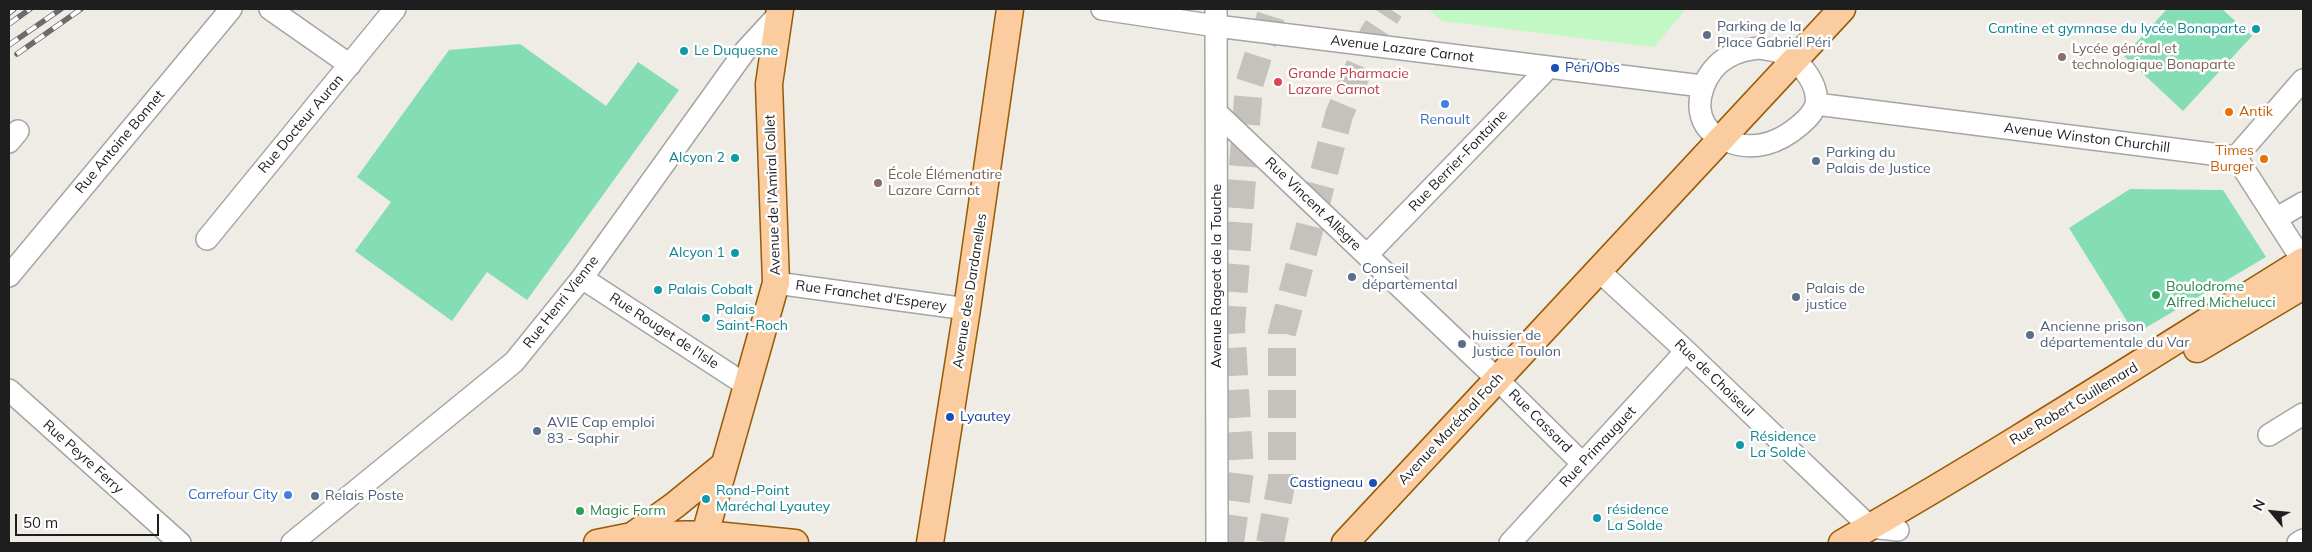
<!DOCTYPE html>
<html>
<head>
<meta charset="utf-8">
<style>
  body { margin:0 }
  #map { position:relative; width:2312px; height:552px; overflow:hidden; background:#efebe5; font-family:Mulish,sans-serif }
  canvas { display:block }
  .frame { position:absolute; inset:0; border:10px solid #1e1e1e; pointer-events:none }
  .north { position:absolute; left:2247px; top:487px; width:50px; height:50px; -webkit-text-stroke:4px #fff; paint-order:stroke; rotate:298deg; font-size:14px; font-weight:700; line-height:20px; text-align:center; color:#1e1e1e }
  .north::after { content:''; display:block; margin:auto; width:18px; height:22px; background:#1e1e1e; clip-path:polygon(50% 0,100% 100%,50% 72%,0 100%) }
  .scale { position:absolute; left:15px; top:514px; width:144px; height:22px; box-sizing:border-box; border:2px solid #1e1e1e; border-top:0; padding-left:6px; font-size:15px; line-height:18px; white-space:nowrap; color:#1e1e1e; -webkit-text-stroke:4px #fff; paint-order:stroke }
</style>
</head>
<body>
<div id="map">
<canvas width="2312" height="552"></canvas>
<div class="frame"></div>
<div class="north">N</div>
<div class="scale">50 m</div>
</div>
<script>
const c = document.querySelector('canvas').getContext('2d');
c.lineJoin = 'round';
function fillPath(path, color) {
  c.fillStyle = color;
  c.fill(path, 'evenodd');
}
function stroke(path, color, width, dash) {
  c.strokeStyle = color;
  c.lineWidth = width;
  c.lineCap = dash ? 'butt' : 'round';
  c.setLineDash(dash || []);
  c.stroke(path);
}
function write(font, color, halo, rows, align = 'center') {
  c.font = font + ' Mulish,sans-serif';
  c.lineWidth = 5;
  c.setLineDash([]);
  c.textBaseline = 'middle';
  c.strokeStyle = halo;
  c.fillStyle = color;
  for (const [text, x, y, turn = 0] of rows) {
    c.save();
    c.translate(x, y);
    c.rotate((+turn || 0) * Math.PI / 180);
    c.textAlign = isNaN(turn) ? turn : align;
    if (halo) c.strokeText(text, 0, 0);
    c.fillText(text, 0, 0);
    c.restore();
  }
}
fillPath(new Path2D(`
  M 1428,9 L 1686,9 L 1654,47 L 1442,21 Z`), '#c2f8c3');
fillPath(new Path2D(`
  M 2167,9 L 2222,9 L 2252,36 L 2183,111 L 2124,56 Z
  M 520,44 L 606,106 L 638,62 L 679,90 L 527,300 L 487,272 L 452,321 L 355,251 L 391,202 L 357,177 L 449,50 Z
  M 2130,189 L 2223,190 L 2266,257 L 2135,334 L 2069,228 Z`), '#84ddb4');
stroke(new Path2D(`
  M 1230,543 L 1240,471 L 1231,326 L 1249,85 L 1273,9
  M 1270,543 L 1282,479 L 1282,333 L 1339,115 L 1373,35 L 1390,9`), '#c5c2bd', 28, [28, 14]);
const minor = new Path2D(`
  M 270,9 L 350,65
  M 1102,9 L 1216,26 L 1702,86
  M 1216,9 L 1217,543
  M 1760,48 C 1769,50 1778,50 1786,55 C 1802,63 1819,85 1816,104 C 1814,112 1806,120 1800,125 C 1779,143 1754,152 1727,141 C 1720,138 1710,132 1706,126 C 1691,103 1706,69 1728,57 C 1738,51 1748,49 1760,48 Z
  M 1816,104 L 2236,157 L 2303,261
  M 1216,112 L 1497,379 L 1582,463
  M 9,142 L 18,131
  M 2236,157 L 2303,80
  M 2277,218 L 2303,203
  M 207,239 L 395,9
  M 1367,255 L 1549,67
  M 1599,271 L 1686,351 L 1870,527 L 1898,530
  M 9,276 L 231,9
  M 582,278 L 746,385
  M 776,283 L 967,309
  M 9,390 L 180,543
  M 2269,435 L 2303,414
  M 292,543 L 514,362 L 582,278 L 745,51 L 780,13
  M 1510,543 L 1686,351
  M 2298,543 L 2303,540`);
const major = new Path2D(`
  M 2197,349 L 2303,286
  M 632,536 L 675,505 L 724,465
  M 597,543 L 632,536 L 705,534 L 795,543
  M 706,543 L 705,534 L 776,283 L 769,84 L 780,9
  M 930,543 L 967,309 L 1010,9
  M 1345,543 L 1842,9
  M 1842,543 C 1998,454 2150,356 2303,261`);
stroke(minor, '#a5a5a5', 24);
stroke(major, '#965b03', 29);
stroke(minor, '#fff', 21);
stroke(major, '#facc9f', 26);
const rail = new Path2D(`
  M 9,13 L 14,9
  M 9,24 L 30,9
  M 9,45 L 61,9
  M 17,54 L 81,9`);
stroke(rail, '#6c6c6c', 5.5);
stroke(rail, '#fff', 4, [11]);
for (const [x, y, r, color] of [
  [2256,29,5,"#0f9aa8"],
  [1707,35,5,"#5c6f8a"],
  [684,51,5,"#0f9aa8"],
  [2062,57,5,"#8d6e63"],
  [1555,68,5,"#1a4fb4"],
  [1278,82,5,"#e0444e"],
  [1445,104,5,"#3f7fe0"],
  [2229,112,5,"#e8710a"],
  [735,158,5,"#0f9aa8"],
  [2264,159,5,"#e8710a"],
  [1816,161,5,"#5c6f8a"],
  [878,183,5,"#8d6e63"],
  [735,253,5,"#0f9aa8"],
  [1352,277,5,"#5c6f8a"],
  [658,290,5,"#0f9aa8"],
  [2156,295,5,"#2e9e5b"],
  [1796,297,5,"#5c6f8a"],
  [706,318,5,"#0f9aa8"],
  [2030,335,5,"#5c6f8a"],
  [1462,344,5,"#5c6f8a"],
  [950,417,5,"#1a4fb4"],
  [537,431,5,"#5c6f8a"],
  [1740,445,5,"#0f9aa8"],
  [1373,483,5,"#1a4fb4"],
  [288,495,5,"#3f7fe0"],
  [315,496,5,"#5c6f8a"],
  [706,499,5,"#0f9aa8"],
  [580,511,5,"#2e9e5b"],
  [1597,518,5,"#0f9aa8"]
]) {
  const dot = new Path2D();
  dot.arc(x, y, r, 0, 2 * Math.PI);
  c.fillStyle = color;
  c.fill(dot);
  stroke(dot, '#fff', 2);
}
write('14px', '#4e5e75', '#fff', [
  ["Parking de la",1717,27],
  ["Place Gabriel Péri",1717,43],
  ["Parking du",1826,153],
  ["Palais de Justice",1826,169],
  ["Conseil",1362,269],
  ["départemental",1362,285],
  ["Palais de",1806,289],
  ["justice",1806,305],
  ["Ancienne prison",2040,327],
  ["départementale du Var",2040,343],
  ["huissier de",1472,336],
  ["Justice Toulon",1472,352],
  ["AVIE Cap emploi",547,423],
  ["83 - Saphir",547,439],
  ["Relais Poste",325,496]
], 'left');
write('14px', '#0d838f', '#fff', [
  ["Cantine et gymnase du lycée Bonaparte",2246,29,"right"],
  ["Le Duquesne",694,51],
  ["Alcyon 2",725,158,"right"],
  ["Alcyon 1",725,253,"right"],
  ["Palais Cobalt",668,290],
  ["Palais",716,310],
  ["Saint-Roch",716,326],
  ["Résidence",1750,437],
  ["La Solde",1750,453],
  ["Rond-Point",716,491],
  ["Maréchal Lyautey",716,507],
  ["résidence",1607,510],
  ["La Solde",1607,526]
], 'left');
write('14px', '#1e1e1e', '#fff', [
  ["Avenue Lazare Carnot",1402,49,7],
  ["Rue Docteur Auran",301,124,-50],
  ["Avenue Winston Churchill",2087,138,7],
  ["Rue Antoine Bonnet",120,142,-50],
  ["Rue Berrier-Fontaine",1458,161,-46],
  ["Avenue de l'Amiral Collet",773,195,-92],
  ["Rue Vincent Allègre",1313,204,44],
  ["Avenue Rageot de la Touche",1217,276,-90],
  ["Avenue des Dardanelles",970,291,-81],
  ["Rue Franchet d'Esperey",871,296,8],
  ["Rue Henri Vienne",561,302,-52],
  ["Rue Rouget de l'Isle",664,331,33],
  ["Rue de Choiseul",1714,378,44],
  ["Rue Robert Guillemard",2074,404,-31],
  ["Rue Cassard",1540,421,45],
  ["Avenue Maréchal Foch",1451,429,-47],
  ["Rue Primauguet",1598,447,-47],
  ["Rue Peyre Ferry",83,457,42]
]);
write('14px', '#785e54', '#fff', [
  ["Lycée général et",2072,49],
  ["technologique Bonaparte",2072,65],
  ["École Élémenatire",888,175],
  ["Lazare Carnot",888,191]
], 'left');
write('14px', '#164399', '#fff', [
  ["Péri/Obs",1565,68],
  ["Lyautey",960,417],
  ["Castigneau",1363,483,"right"]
], 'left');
write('14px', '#be3a42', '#fff', [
  ["Grande Pharmacie",1288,74],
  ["Lazare Carnot",1288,90]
], 'left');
write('14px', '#c56008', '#fff', [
  ["Antik",2239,112],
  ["Times",2254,151,"right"],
  ["Burger",2254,167,"right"]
], 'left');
write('14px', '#366cbe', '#fff', [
  ["Renault",1445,120],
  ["Carrefour City",278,495,"right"]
]);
write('14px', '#27864d', '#fff', [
  ["Boulodrome",2166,287],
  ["Alfred Michelucci",2166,303],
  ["Magic Form",590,511]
], 'left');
</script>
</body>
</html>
